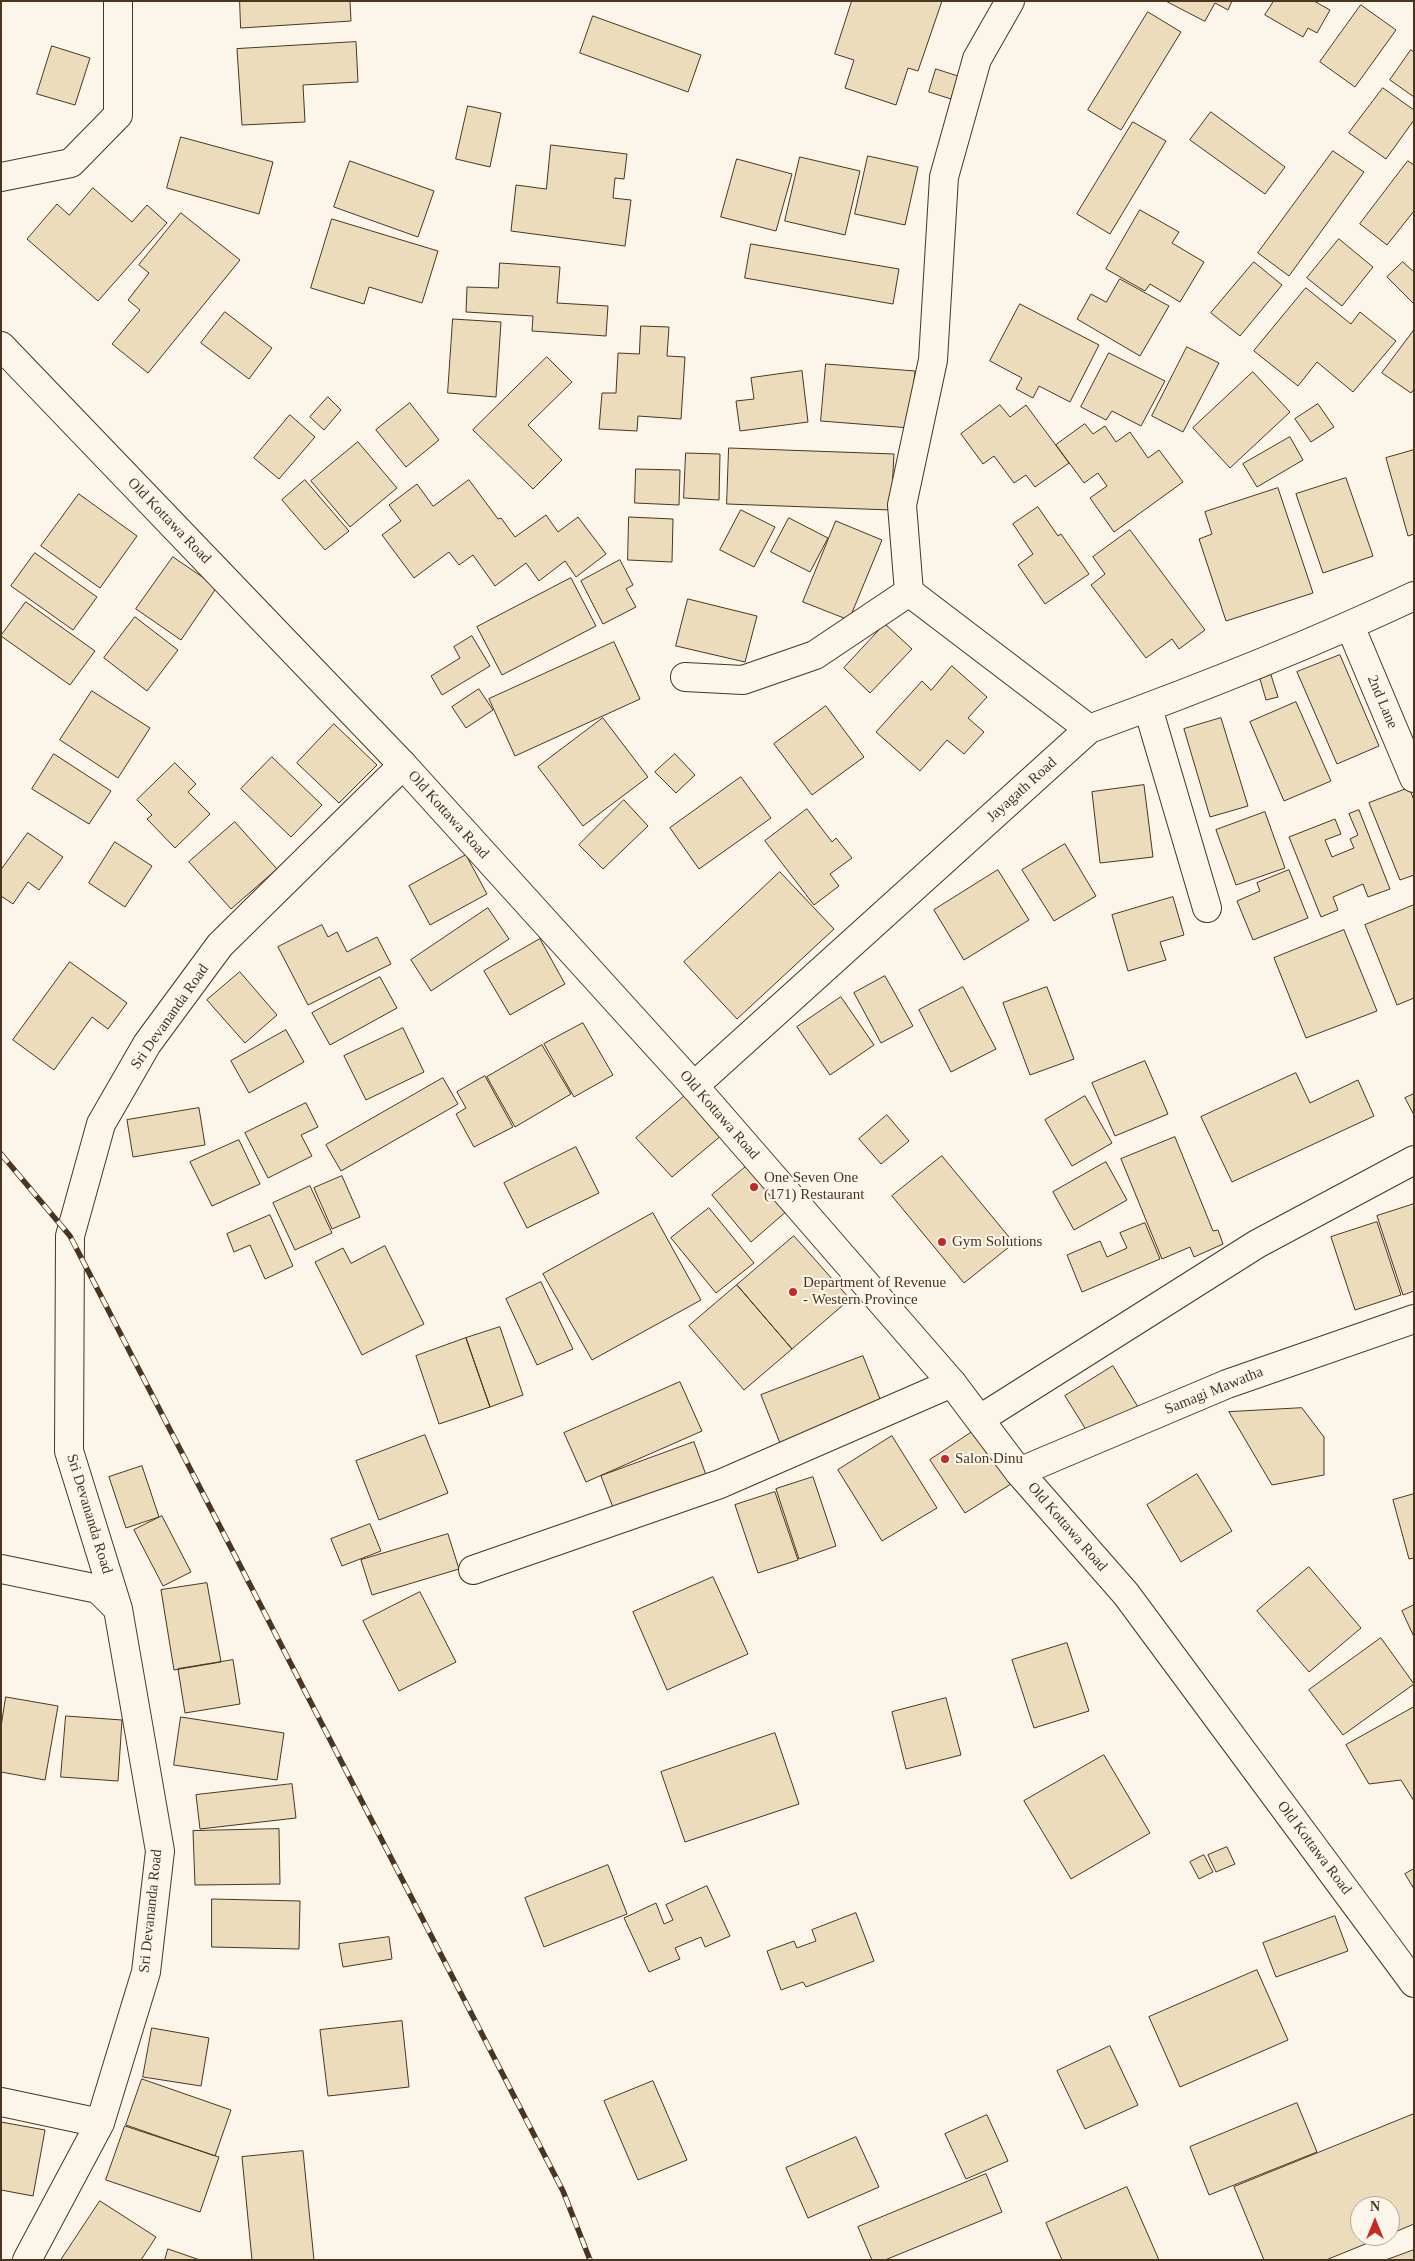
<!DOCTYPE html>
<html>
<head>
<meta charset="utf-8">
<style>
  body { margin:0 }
  #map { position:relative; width:1415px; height:2261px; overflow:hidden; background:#fbf6e9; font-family:Georgia,serif }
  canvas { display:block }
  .frame { position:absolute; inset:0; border:2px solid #4a3520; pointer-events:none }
  .north { position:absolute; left:1350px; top:2196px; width:50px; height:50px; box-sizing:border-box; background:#fbf6e9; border:1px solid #b4a999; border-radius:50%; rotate:0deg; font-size:14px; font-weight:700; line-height:20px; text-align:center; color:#4a3520 }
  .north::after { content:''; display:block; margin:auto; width:18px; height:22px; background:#c62828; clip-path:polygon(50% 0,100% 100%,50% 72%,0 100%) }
</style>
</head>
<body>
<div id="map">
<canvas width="1415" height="2261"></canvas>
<div class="frame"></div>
<div class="north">N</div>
</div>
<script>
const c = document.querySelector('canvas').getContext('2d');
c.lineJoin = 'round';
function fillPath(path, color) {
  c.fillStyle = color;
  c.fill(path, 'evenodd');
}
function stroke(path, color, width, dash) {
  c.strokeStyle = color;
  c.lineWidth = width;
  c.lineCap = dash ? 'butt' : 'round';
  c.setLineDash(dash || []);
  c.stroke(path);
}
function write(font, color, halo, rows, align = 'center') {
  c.font = font + ' Georgia,serif';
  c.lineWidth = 4;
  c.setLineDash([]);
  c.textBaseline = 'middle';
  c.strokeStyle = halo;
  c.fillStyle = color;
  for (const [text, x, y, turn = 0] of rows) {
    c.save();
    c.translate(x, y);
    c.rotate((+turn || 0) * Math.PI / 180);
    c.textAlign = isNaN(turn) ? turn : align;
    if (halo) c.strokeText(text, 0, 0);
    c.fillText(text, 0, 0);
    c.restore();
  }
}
const building = new Path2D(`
  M 240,1 L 350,1 L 351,21 L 241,28 Z
  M 852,1 L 942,1 L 918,71 L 908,68 L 896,105 L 845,88 L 854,60 L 835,54 Z
  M 1166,1 L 1232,1 L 1228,10 L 1215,3 L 1205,21 Z
  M 1274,1 L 1314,1 L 1330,10 L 1317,33 L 1308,28 L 1303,37 L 1265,15 Z
  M 1361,5 L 1396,30 L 1355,87 L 1320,62 Z
  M 1148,12 L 1181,32 L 1121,130 L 1088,110 Z
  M 593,16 L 701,55 L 688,92 L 580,53 Z
  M 356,42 L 358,82 L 303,85 L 305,122 L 242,125 L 237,49 Z
  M 52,46 L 90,58 L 75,105 L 37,94 Z
  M 1411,50 L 1414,52 L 1414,97 L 1390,80 Z
  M 936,69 L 958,76 L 951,99 L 929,92 Z
  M 1383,88 L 1414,110 L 1414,120 L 1386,159 L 1349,133 Z
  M 468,106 L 501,113 L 490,167 L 456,159 Z
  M 1211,112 L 1285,167 L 1265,194 L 1190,140 Z
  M 1133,122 L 1166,141 L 1110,234 L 1077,214 Z
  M 181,137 L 273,162 L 259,214 L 167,188 Z
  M 551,145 L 627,154 L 624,179 L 615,178 L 613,198 L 631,200 L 625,246 L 511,231 L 516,185 L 546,189 Z
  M 1333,151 L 1364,172 L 1289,276 L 1258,253 Z
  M 868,156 L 918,167 L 905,225 L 855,214 Z
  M 800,157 L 860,171 L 845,235 L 785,221 Z
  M 737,159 L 792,174 L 776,231 L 721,217 Z
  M 350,161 L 434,191 L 418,237 L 334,207 Z
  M 1408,161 L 1414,165 L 1414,211 L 1387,245 L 1360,224 Z
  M 93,188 L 132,222 L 147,205 L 167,223 L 98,301 L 27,239 L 57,204 L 69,215 Z
  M 1140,210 L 1179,232 L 1172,243 L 1204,262 L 1180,302 L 1150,284 L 1145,291 L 1106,269 Z
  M 181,213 L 240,260 L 148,373 L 112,344 L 140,310 L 128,300 L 149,273 L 139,265 Z
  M 332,219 L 438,251 L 422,303 L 369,287 L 364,304 L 311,288 Z
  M 1339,239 L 1373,267 L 1342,306 L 1307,278 Z
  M 751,244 L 899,269 L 893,304 L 745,278 Z
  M 1254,262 L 1282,285 L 1240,336 L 1211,313 Z
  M 1403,262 L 1414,272 L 1414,304 L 1387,277 Z
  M 500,263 L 560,267 L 557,303 L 608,306 L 606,336 L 532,331 L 533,316 L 466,312 L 467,287 L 498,288 Z
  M 1120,279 L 1169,306 L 1140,356 L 1077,319 L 1091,294 L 1106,302 Z
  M 1306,288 L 1351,324 L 1360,312 L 1396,341 L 1353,392 L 1317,362 L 1298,386 L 1254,351 Z
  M 1020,304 L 1099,345 L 1070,402 L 1039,386 L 1033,398 L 1016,389 L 1022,378 L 990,361 Z
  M 225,312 L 272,348 L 249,379 L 201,343 Z
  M 453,319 L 501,322 L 496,397 L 448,393 Z
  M 641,326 L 669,327 L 667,356 L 685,357 L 681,419 L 638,416 L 637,431 L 599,429 L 602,393 L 616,393 L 618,353 L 639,354 Z
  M 1414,330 L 1414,389 L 1411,393 L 1382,373 Z
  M 1187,347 L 1219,363 L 1183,432 L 1152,416 Z
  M 1109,353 L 1165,381 L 1141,426 L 1112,411 L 1106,420 L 1081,407 Z
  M 547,357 L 572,382 L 528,425 L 562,460 L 533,489 L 473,430 Z
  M 826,364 L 915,371 L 910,428 L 821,421 Z
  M 802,371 L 808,422 L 740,431 L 736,401 L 754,399 L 751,378 Z
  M 1253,372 L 1290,412 L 1230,468 L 1193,428 Z
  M 328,397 L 341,410 L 324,430 L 310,417 Z
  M 410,403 L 439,440 L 406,467 L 376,430 Z
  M 1318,404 L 1334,427 L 1311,442 L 1295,419 Z
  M 1000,405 L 1010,417 L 1026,405 L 1069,463 L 1035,487 L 1026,475 L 1014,483 L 994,456 L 983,464 L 961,434 Z
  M 290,415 L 315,437 L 279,479 L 254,458 Z
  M 1085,424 L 1093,434 L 1105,426 L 1116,442 L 1130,432 L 1148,458 L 1159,450 L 1183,482 L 1114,532 L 1090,498 L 1107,486 L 1098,473 L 1084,483 L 1056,445 Z
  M 1290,437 L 1303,460 L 1257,487 L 1243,464 Z
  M 358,442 L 397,488 L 350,527 L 311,481 Z
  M 729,448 L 894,454 L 891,510 L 727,504 Z
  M 1414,450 L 1414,534 L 1408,536 L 1386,458 Z
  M 686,453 L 720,454 L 719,500 L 684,498 Z
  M 636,469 L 680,470 L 679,505 L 635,503 Z
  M 1346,478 L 1373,556 L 1323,573 L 1296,494 Z
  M 305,480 L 349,531 L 325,550 L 282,500 Z
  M 469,480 L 498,519 L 501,518 L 515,537 L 546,515 L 558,532 L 578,517 L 606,554 L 576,577 L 565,561 L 539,581 L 526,563 L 495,586 L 473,555 L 459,565 L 449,552 L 414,578 L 382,535 L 401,521 L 389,505 L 417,484 L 433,506 Z
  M 1278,488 L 1313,593 L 1226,621 L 1199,539 L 1212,534 L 1205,512 Z
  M 79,494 L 137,536 L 100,588 L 41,546 Z
  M 1038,507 L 1058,536 L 1061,534 L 1089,574 L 1045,604 L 1018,565 L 1033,554 L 1013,524 Z
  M 741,510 L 775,527 L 754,567 L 720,550 Z
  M 629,517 L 673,519 L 672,562 L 628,560 Z
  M 789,518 L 828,538 L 810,572 L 771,552 Z
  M 836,521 L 882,540 L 849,620 L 803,602 Z
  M 1130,530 L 1205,630 L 1179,649 L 1172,639 L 1146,658 L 1091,585 L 1105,574 L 1093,557 Z
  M 35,553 L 97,597 L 73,630 L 11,586 Z
  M 173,557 L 217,587 L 181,640 L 136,609 Z
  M 620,560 L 633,585 L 626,589 L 636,607 L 603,624 L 581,581 Z
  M 571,578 L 596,626 L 502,675 L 477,627 Z
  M 688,599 L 757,616 L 745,662 L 676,646 Z
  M 26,602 L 95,651 L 70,685 L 1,636 Z
  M 135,617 L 178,650 L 147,691 L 104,658 Z
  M 885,624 L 912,649 L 870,693 L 844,668 Z
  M 472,636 L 490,666 L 442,695 L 431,676 L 460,658 L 454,647 Z
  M 614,642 L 640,699 L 515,756 L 489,699 Z
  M 1340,655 L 1379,746 L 1337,764 L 1297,672 Z
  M 952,666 L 987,697 L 968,718 L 984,732 L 964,754 L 947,740 L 920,771 L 876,732 L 922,681 L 931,690 Z
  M 1271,675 L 1278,697 L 1266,700 L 1260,679 Z
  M 479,689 L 493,710 L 466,728 L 452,707 Z
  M 92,691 L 150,728 L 118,778 L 60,740 Z
  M 1296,702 L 1331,781 L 1284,801 L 1250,722 Z
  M 826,706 L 864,757 L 812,795 L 774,744 Z
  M 603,718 L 648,777 L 583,826 L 538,767 Z
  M 1221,718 L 1248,806 L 1210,817 L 1184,729 Z
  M 334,724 L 377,765 L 339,803 L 297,763 Z
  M 54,754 L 111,791 L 89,824 L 32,789 Z
  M 675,754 L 695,775 L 676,793 L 655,772 Z
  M 272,757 L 322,805 L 291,837 L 241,789 Z
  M 175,763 L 196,784 L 188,792 L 210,814 L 175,848 L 147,819 L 152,815 L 137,800 Z
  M 741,777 L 771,818 L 699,869 L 670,828 Z
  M 1144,785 L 1153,857 L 1100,863 L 1092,792 Z
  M 1409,788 L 1414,800 L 1414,875 L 1400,880 L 1369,803 Z
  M 624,800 L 648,826 L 603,869 L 579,845 Z
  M 807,809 L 832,842 L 836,838 L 852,858 L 830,874 L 839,886 L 814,905 L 765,841 Z
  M 1359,810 L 1390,889 L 1368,897 L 1363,884 L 1333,897 L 1338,910 L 1321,917 L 1289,837 L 1335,819 L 1341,834 L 1325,840 L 1332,857 L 1354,848 L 1350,839 L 1358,835 L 1349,814 Z
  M 1265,812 L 1285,868 L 1236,885 L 1216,830 Z
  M 235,822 L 277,869 L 231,909 L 189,862 Z
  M 28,833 L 63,857 L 39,890 L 28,882 L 13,904 L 1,896 L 1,870 Z
  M 115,842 L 152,866 L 125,907 L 89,883 Z
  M 1065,844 L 1096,896 L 1054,921 L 1022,870 Z
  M 466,855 L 487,894 L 430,925 L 409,886 Z
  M 998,870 L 1029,920 L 964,960 L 934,910 Z
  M 1289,870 L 1308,918 L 1253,940 L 1237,901 L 1260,891 L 1257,883 Z
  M 780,872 L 834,929 L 737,1019 L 684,962 Z
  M 1173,897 L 1184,935 L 1160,942 L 1166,960 L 1128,971 L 1112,915 Z
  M 1414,905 L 1414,998 L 1397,1005 L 1365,925 Z
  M 488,908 L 509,939 L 431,991 L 411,960 Z
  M 322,925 L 328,937 L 337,932 L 347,952 L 377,937 L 391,964 L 308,1005 L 278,947 Z
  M 1344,930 L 1377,1011 L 1306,1038 L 1274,958 Z
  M 540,939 L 565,984 L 510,1015 L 484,971 Z
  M 70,962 L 127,1003 L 108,1029 L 92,1017 L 54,1070 L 13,1040 Z
  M 240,972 L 277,1015 L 245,1043 L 207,1000 Z
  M 885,976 L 913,1026 L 881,1043 L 854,993 Z
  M 380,977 L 397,1008 L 330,1045 L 312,1013 Z
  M 963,987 L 996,1049 L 951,1072 L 919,1010 Z
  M 1047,987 L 1074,1059 L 1030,1075 L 1003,1003 Z
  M 841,997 L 874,1045 L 830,1075 L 797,1027 Z
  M 583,1023 L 613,1075 L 574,1097 L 544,1044 Z
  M 403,1028 L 424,1072 L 366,1100 L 344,1056 Z
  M 286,1030 L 304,1062 L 249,1093 L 231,1061 Z
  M 542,1045 L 571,1094 L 515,1127 L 487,1077 Z
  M 1145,1061 L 1168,1114 L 1115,1136 L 1092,1083 Z
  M 1296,1073 L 1310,1103 L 1358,1080 L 1374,1116 L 1232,1182 L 1201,1117 Z
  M 485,1076 L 513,1127 L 474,1147 L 456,1114 L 466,1108 L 457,1092 Z
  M 443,1078 L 458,1104 L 341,1171 L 326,1145 Z
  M 688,1093 L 723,1134 L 672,1177 L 636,1138 Z
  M 1414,1094 L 1414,1115 L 1405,1098 Z
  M 1085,1096 L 1112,1143 L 1072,1166 L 1045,1120 Z
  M 306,1103 L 318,1127 L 301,1135 L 312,1156 L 268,1178 L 245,1133 Z
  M 199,1108 L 205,1145 L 133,1157 L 127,1120 Z
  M 887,1115 L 909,1141 L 881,1164 L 859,1139 Z
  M 1175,1137 L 1213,1231 L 1218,1230 L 1223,1244 L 1194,1257 L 1190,1247 L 1162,1259 L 1121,1159 Z
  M 239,1140 L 260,1184 L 212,1206 L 190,1162 Z
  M 576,1147 L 599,1193 L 527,1228 L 504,1183 Z
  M 942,1156 L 1014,1243 L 964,1283 L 892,1196 Z
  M 1106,1162 L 1127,1200 L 1074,1230 L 1053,1192 Z
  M 749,1164 L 788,1210 L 751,1242 L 712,1195 Z
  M 342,1176 L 360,1217 L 332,1229 L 314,1188 Z
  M 310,1186 L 332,1233 L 295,1250 L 273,1203 Z
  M 1414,1204 L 1414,1291 L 1403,1295 L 1377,1216 Z
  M 709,1208 L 754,1263 L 716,1293 L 671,1238 Z
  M 653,1213 L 701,1300 L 592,1360 L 543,1274 Z
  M 270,1215 L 293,1266 L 265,1279 L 250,1245 L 234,1252 L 227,1234 Z
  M 1377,1222 L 1401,1295 L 1355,1310 L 1331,1237 Z
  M 1145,1223 L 1160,1259 L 1082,1292 L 1067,1255 L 1100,1241 L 1107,1257 L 1127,1248 L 1120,1233 Z
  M 794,1236 L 850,1299 L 792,1349 L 737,1285 Z
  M 385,1246 L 424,1324 L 362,1355 L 315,1262 L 343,1248 L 351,1263 Z
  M 541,1282 L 573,1349 L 537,1365 L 506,1299 Z
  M 737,1285 L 792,1349 L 744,1390 L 689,1326 Z
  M 500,1327 L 523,1395 L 490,1407 L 466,1338 Z
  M 466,1338 L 490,1407 L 439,1424 L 416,1356 Z
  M 863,1356 L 884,1409 L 782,1448 L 761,1395 Z
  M 1113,1366 L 1138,1407 L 1090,1436 L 1065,1396 Z
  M 680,1382 L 702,1431 L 586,1482 L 564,1433 Z
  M 1302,1408 L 1324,1437 L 1324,1475 L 1272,1485 L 1229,1412 Z
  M 975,1430 L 1011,1484 L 965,1513 L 930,1460 Z
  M 425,1435 L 448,1493 L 379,1520 L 356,1461 Z
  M 892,1436 L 937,1508 L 882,1541 L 838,1470 Z
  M 694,1442 L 709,1483 L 617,1518 L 601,1476 Z
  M 142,1466 L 159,1517 L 126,1528 L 109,1477 Z
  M 1197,1474 L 1232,1531 L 1181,1562 L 1147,1505 Z
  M 813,1477 L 836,1546 L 799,1559 L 776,1489 Z
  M 775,1492 L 798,1560 L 758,1573 L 735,1505 Z
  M 1414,1494 L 1414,1558 L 1409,1559 L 1393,1500 Z
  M 162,1516 L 191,1572 L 163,1586 L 134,1530 Z
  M 370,1524 L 381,1551 L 342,1566 L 331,1539 Z
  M 448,1534 L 459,1569 L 372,1595 L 361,1560 Z
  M 1309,1567 L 1361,1628 L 1309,1672 L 1257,1611 Z
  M 713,1577 L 748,1654 L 667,1690 L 633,1612 Z
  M 207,1583 L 221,1662 L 174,1670 L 161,1590 Z
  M 420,1592 L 456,1662 L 399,1691 L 363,1621 Z
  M 1414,1605 L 1414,1637 L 1402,1611 Z
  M 1381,1638 L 1414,1684 L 1343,1735 L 1309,1690 Z
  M 1067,1643 L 1089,1711 L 1034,1728 L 1012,1660 Z
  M 233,1660 L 240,1704 L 185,1713 L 178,1669 Z
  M 6,1697 L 58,1706 L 45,1780 L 1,1772 L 1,1727 Z
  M 946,1698 L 961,1755 L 906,1769 L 892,1712 Z
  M 1414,1707 L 1414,1801 L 1401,1780 L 1369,1784 L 1346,1745 Z
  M 66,1716 L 122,1720 L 118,1781 L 61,1777 Z
  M 181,1717 L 284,1733 L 277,1780 L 174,1765 Z
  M 775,1733 L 799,1804 L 685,1842 L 661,1772 Z
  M 1104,1755 L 1150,1833 L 1071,1879 L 1024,1801 Z
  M 292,1784 L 296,1818 L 200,1829 L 196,1795 Z
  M 279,1829 L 280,1884 L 195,1885 L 193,1831 Z
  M 1227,1847 L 1235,1864 L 1216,1872 L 1208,1855 Z
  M 1204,1855 L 1213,1872 L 1199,1879 L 1190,1862 Z
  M 608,1865 L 627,1914 L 544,1947 L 525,1898 Z
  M 1414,1869 L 1414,1889 L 1405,1874 Z
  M 707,1886 L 730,1936 L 705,1947 L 701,1937 L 675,1948 L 680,1959 L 649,1972 L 624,1918 L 656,1903 L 664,1924 L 673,1920 L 666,1905 Z
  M 212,1899 L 300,1901 L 299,1949 L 212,1947 Z
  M 856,1913 L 874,1961 L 806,1987 L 803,1982 L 781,1990 L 767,1951 L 794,1941 L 797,1948 L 816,1941 L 812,1930 Z
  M 1335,1916 L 1348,1951 L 1276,1977 L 1263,1943 Z
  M 389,1937 L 392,1959 L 343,1967 L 339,1944 Z
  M 1257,1970 L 1288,2040 L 1180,2087 L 1149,2017 Z
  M 402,2021 L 409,2087 L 328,2096 L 320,2030 Z
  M 152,2028 L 209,2038 L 201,2086 L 143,2077 Z
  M 1110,2046 L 1138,2105 L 1085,2129 L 1057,2071 Z
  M 142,2079 L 231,2110 L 215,2156 L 126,2125 Z
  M 653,2081 L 687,2160 L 638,2180 L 604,2101 Z
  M 1297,2103 L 1317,2152 L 1209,2195 L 1190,2147 Z
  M 1414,2114 L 1414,2224 L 1390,2234 L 1390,2206 L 1360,2206 L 1360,2236 L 1385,2236 L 1326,2260 L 1264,2260 L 1234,2187 Z
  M 987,2115 L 1008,2161 L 966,2179 L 945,2134 Z
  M 1,2122 L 45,2130 L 33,2196 L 1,2190 Z
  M 125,2126 L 219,2157 L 200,2212 L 106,2180 Z
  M 856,2137 L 879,2187 L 808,2218 L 786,2168 Z
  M 303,2151 L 314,2260 L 252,2260 L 242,2157 Z
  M 986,2174 L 1002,2212 L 885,2260 L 872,2260 L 858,2227 Z
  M 1127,2187 L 1159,2260 L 1062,2260 L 1046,2223 Z
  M 100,2201 L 156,2237 L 141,2260 L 61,2260 Z
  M 168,2249 L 200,2260 L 165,2260 Z
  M 1414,2250 L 1414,2260 L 1386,2260 Z`);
fillPath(building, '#ecdcbc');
stroke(building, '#4a3520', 1);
const minor = new Path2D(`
  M 1010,1 L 977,59 L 944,177 L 933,360 L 902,505 L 909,592 L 1089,729
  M 1,177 L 71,163 L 118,115 L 118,1
  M 1350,626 L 1414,778
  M 685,677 L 743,680 L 815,655 L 909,592
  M 1148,708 L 1207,908
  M 694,1086 L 1089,729 C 1199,689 1308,646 1414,596
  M 980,1419 L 1257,1244 L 1414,1160
  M 1019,1472 L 1227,1384 L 1414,1319
  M 1,1569 L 98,1589 L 118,1609
  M 473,1570 L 720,1484 L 952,1383
  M 1,2102 L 100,2123
  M 27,2260 L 100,2123 L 146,1972 L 160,1851 L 118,1609 L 69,1451 L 70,1236 L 101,1124 L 147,1044 L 220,945 L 403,765`);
const major = new Path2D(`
  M 1,346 L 403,765 L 694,1086 L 952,1383 L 1019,1472 L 1126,1594 L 1414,1983`);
stroke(minor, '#4a3520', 30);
stroke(major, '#4a3520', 30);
stroke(minor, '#fbf6e9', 28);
stroke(major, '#fbf6e9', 28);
const rail = new Path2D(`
  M 1,1154 L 70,1236 L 563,2191 L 590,2260`);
stroke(rail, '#4a3520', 5.5);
stroke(rail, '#fbf6e9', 4, [11]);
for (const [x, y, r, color] of [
  [754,1187,5,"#c62828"],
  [942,1242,5,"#c62828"],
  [793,1292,5,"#c62828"],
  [945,1459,5,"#c62828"]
]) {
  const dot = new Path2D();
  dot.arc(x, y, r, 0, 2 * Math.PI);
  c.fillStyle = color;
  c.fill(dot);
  stroke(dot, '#fbf6e9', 2);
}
write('15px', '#4a3520', '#fbf6e9', [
  ["Old Kottawa Road",169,521,46],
  ["2nd Lane",1382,702,67],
  ["Jayagath Road",1022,790,-42],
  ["Old Kottawa Road",448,815,48],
  ["Sri Devananda Road",170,1017,-55],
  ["Old Kottawa Road",719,1115,49],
  ["Samagi Mawatha",1214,1391,-22],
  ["Sri Devananda Road",89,1514,73],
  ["Old Kottawa Road",1067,1527,49],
  ["Old Kottawa Road",1314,1848,53],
  ["Sri Devananda Road",151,1911,-84]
]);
write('15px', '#4a3520', '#fbf6e9', [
  ["One Seven One",764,1178],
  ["(171) Restaurant",764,1195],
  ["Gym Solutions",952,1242],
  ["Department of Revenue",803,1283],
  ["- Western Province",803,1300],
  ["Salon Dinu",955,1459]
], 'left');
</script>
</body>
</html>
